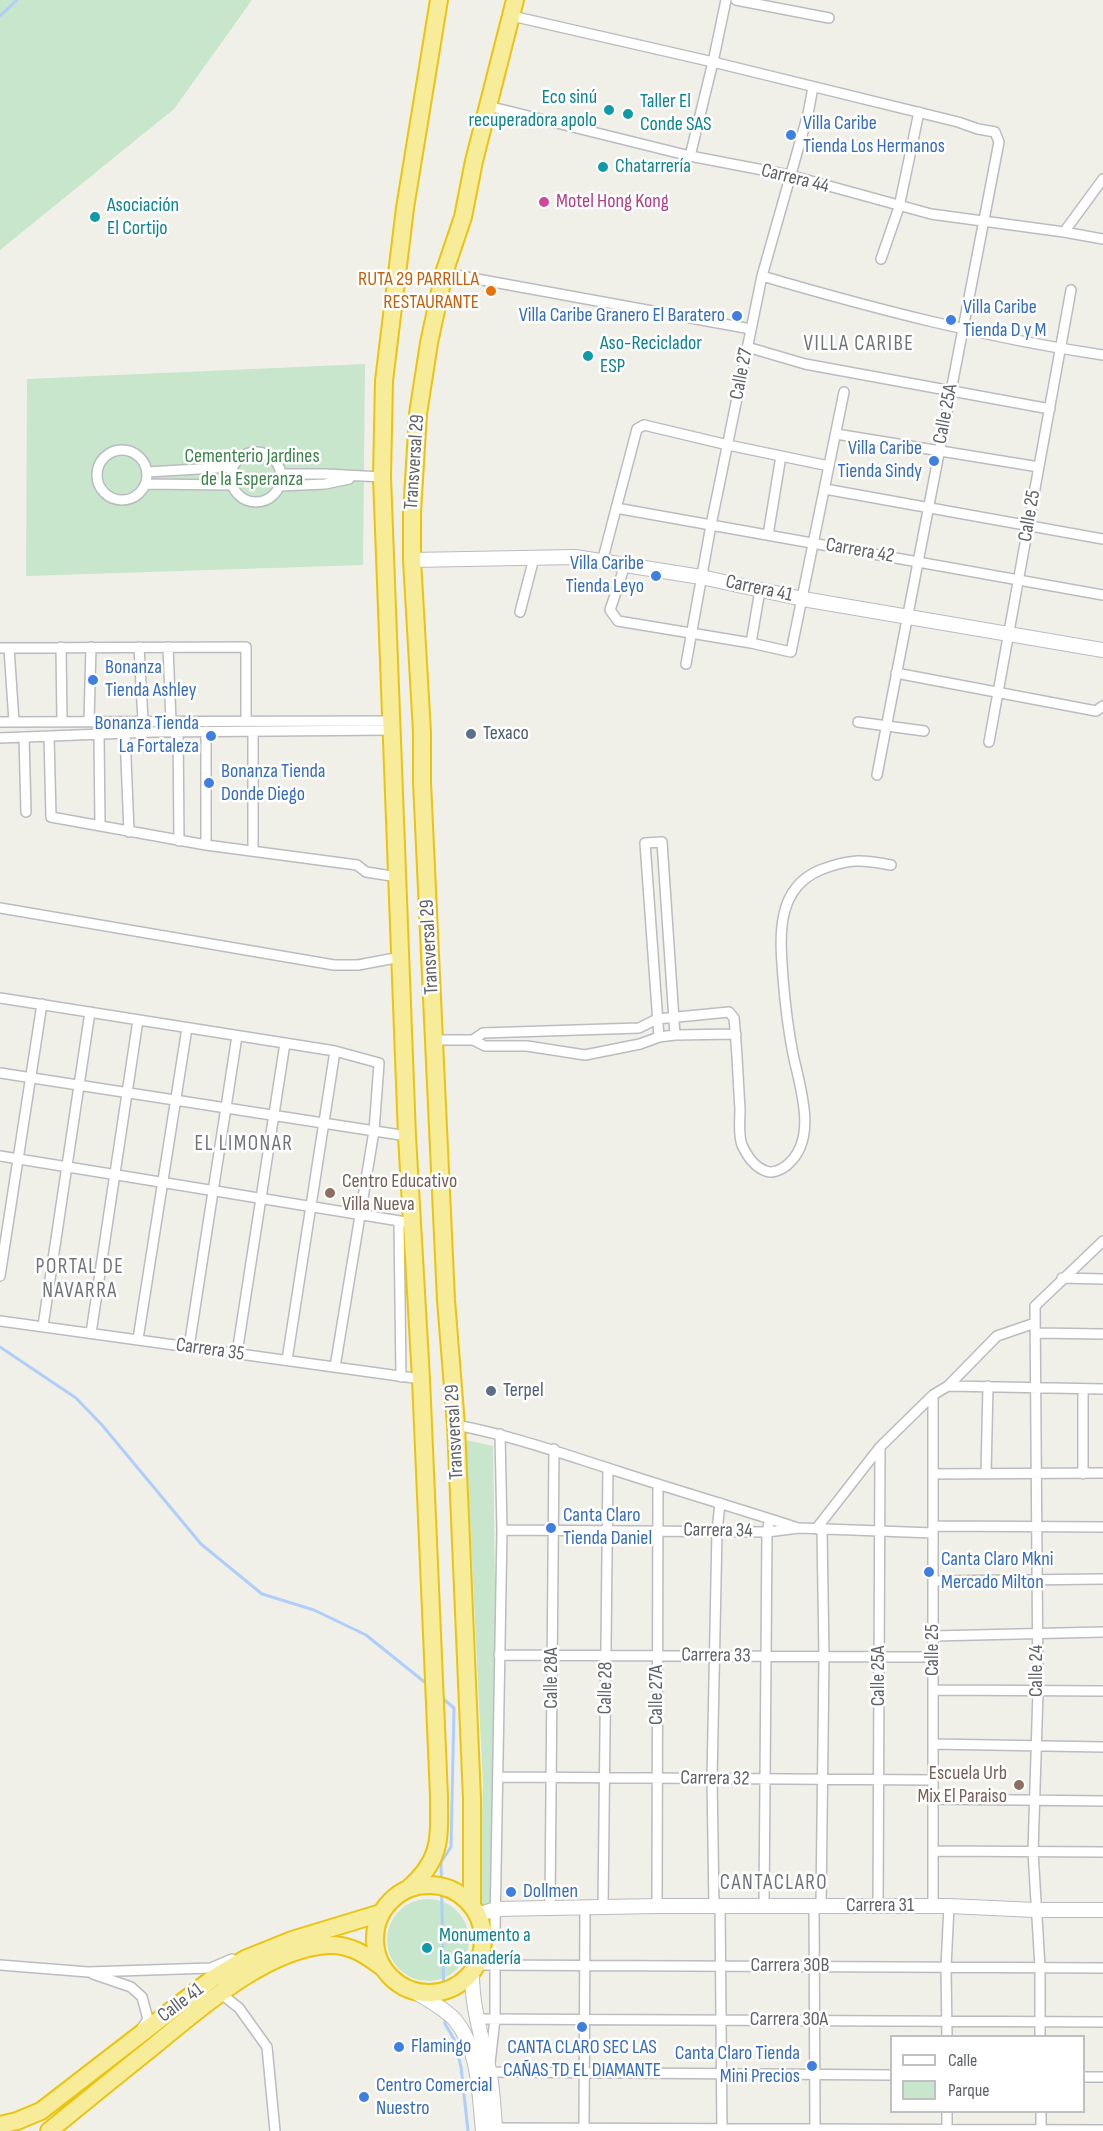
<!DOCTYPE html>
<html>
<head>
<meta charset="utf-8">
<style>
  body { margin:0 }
  #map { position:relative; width:1103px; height:2131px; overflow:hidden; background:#f0f0e8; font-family:"Sofia Sans Condensed",sans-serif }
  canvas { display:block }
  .legend { position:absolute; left:890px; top:2035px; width:195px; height:78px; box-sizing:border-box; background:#fff; border:2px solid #bfc0c2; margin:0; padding:8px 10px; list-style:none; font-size:18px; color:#5f6267 }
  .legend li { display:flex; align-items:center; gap:12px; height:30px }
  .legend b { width:30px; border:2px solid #bfc0c2 }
</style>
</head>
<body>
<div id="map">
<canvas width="1103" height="2131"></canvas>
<ul class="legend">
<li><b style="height:8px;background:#fff"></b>Calle</li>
<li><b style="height:16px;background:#c7e6cb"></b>Parque</li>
</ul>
</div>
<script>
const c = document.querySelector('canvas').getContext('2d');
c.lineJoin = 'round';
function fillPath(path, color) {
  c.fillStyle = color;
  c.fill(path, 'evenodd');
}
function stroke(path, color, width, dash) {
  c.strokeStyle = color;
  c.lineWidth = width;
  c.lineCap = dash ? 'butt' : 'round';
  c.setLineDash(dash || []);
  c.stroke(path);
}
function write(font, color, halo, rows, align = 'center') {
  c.font = font + ' "Sofia Sans Condensed",sans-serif';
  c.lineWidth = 5;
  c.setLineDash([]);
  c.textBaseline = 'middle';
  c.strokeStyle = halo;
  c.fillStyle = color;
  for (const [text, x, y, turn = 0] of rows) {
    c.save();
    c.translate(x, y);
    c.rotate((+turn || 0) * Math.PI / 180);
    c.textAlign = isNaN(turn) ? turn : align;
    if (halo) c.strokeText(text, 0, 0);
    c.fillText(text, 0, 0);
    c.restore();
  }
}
fillPath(new Path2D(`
  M 0,0 L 252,0 L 174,109 L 0,250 Z
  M 365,364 L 363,565 L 26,576 L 27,379 Z
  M 466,1440 L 493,1446 L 496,1648 L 493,1903 L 479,1906 L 483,1784 Z
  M387 1940a41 41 0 1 1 82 0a41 41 0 1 1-82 0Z`), '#c7e6cb');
stroke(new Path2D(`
  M 0,16 L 17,0
  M 0,1347 L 76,1398 L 102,1425 L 201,1544 L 262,1594 L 314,1610 L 366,1635 L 427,1684
  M 441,1697 L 454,1708 L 451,1847 L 441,1862 L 444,2005
  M 445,2017 L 445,2024 L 454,2039 L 461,2067 L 468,2131`), '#afcefa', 3);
const street = new Path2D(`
  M 736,0 L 829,18
  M 512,16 L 713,62 L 958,122 L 978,129 L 995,132 L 999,142 L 877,775
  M 488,106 L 690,156 L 789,175 L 931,214 L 1064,232 L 1103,239
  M 690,156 L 713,62 L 726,0
  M 1064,232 L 1103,179
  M 881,259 L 899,207 L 919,112
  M 444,273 L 751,329
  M 762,276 C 875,309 987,338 1103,355
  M 747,347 L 805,364 L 1050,409
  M 836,434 L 1039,467
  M97 475a25 25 0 1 1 50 0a25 25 0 1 1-50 0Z
  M231 477a25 25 0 1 1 50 0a25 25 0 1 1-50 0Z
  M 147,472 L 233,467
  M 281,474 L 325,474 L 382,477
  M 146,484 L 232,485
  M 279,486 L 325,484 L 349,479
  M 825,489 L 1103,539
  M 616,508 L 1103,595
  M 768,535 L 781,456
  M 602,562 L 637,429 L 644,425 L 728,445 L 829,466
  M 625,565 L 610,610 L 618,621 L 751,643 L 791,652 L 844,392
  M 520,612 L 534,558
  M 751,643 L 760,590
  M 61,647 L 62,721
  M 139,647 L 143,721
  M 168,647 L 171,722
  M 0,648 L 246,647 L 246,721
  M 9,648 L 14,722
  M 686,664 L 711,525 L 762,276 L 808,114 L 813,87
  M 896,673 L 1096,711 L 1103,706
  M 89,721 L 91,647
  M 0,722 L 392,721
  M 858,722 L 924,731
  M 178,726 L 179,841
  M 125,734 L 129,832
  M 99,735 L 100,826
  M 49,736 L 51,817 L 206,845 L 357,865 L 366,872 L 398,877
  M 24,737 L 26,812
  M 0,738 L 153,732 L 392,730
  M 989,742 L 1071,290
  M 206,845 L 206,731
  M 253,850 L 253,733
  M 0,908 L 334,965 L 358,965 L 401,957
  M 0,998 L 335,1051 L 379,1063 L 374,1131 L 335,1367
  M 659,1037 L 645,843 L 662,842 L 675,1035
  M 434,1040 L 473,1040 L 485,1046 L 527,1046 L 585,1055 L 640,1044 L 659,1037 L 675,1035 L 736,1034
  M 473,1040 L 483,1033 L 639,1028 L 657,1019 L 729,1012 L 734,1018 C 737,1048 738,1078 740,1109 C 740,1120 738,1135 742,1145 C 747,1156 754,1167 766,1171 C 773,1174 780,1170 786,1166 C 819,1140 800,1088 793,1054 C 788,1029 785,1003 783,978 C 780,938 775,889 820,870 C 849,859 860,859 891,865
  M 0,1073 L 407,1136
  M 0,1156 L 412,1223
  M 399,1221 L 401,1377
  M 0,1276 L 42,1004
  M 1062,1278 L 1103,1279
  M 0,1321 L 421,1379
  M 43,1326 L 90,1012
  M 91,1333 L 138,1020
  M 1035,1333 L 1103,1334
  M 138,1339 L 187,1028
  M 189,1347 L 237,1036
  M 237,1353 L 285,1043
  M 287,1360 L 335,1051
  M 948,1386 L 1103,1389
  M 1083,1389 L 1083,1474
  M 456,1425 C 514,1436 563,1454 620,1472 C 678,1491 737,1508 795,1527
  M 933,1474 L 1103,1473
  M 986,1474 L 988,1386
  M 933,1526 L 1103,1527
  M 816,1529 L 880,1447 L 933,1395 L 948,1386 L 997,1336 L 1035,1323
  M 502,1530 L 767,1532 L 799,1528 L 933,1533
  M 933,1581 L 1103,1579
  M 933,1636 L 1103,1632
  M 499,1655 L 933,1657
  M 934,1690 L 1103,1691
  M 933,1744 L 1103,1747
  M 498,1777 L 933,1780
  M 933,1799 L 1103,1801
  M 933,1851 L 1103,1852
  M 657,1906 L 658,1484
  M 714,1906 L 712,1779 L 717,1531 L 720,1503
  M 720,1906 L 722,2131
  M 764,1906 L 767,1532 L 770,1519
  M 814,1906 L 815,2131
  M 821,1906 L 824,1657 L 822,1529
  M 878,1906 L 880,1447
  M 933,1906 L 933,1395
  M 550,1907 L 554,1449
  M 603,1907 L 608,1468
  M 495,1928 L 502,1530 L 500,1434
  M 495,1964 L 495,2019 L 489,2072 L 892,2075
  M 0,1965 L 88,1972 L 211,1968 L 232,1959
  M 477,1965 L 1103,1968
  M 93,1974 L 131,1987 L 142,1997 L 148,2019 L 142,2028
  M 220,1993 L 239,2008 L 267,2047 L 275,2131
  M 475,2019 L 1103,2022
  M 947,2036 L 946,1967 L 949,1906
  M 1040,2036 L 1040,1967 L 1033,1852 L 1038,1691 L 1035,1306 L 1103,1241
  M 1084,2077 L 1103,2077
  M 1041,2112 L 1041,2131
  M 495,2128 L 1103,2130
  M 584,2131 L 585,1907
  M 947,2131 L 947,2112`);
const secondary = new Path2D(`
  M 412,560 L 575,557 L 701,577 L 803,599 L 1103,650
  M 478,1915 L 495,1909 L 657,1906 L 949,1906 L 1035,1910 L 1103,1910
  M 472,1974 C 472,2008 482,2037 489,2070 C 493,2090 494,2111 495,2131
  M 417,1993 C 430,2001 445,2009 455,2020 C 480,2050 479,2095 483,2131`);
const highway = new Path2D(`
  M375 1939a54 54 0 1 1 108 0a54 54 0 1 1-108 0Z
  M 408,1889 C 443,1859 439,1837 439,1796 L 421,1379 L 407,1136 L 382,477 L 384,381 L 405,208 L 439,0
  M 472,1906 L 472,1799 L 456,1425 L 446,1300 L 422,782 L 422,732 L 412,560 L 412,513 L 418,414 L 429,343 L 444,273 L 463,217 L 474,161 L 515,0
  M 0,2125 L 17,2121 L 41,2111 L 212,1979 L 245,1959 L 292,1940 L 381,1913
  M 49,2131 C 82,2104 115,2077 149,2050 C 196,2012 264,1949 328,1945 C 350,1944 366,1955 382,1967`);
stroke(street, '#babcc0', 12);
stroke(secondary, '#b9bbc0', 16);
stroke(highway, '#eac40f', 20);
stroke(street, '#fff', 9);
stroke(secondary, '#fff', 14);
stroke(highway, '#f7ec99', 16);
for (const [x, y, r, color] of [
  [609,110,6,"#0f9aa8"],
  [628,114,6,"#0f9aa8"],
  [791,135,6,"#3f7fe0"],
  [603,167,6,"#0f9aa8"],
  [544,202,6,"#d1479c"],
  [95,217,6,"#0f9aa8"],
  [491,291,6,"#e8710a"],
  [737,316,6,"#3f7fe0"],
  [951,320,6,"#3f7fe0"],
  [588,356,6,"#0f9aa8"],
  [934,461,6,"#3f7fe0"],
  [656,576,6,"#3f7fe0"],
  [93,680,6,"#3f7fe0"],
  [471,734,6,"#5c6f8a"],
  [211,736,6,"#3f7fe0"],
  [209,783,6,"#3f7fe0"],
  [330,1193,6,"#8d6e63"],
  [491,1391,6,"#5c6f8a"],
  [551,1528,6,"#3f7fe0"],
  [929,1572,6,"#3f7fe0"],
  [1019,1785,6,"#8d6e63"],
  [511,1892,6,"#3f7fe0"],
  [427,1948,6,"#0f9aa8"],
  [582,2027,6,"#3f7fe0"],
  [399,2047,6,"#3f7fe0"],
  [812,2066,6,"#3f7fe0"],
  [364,2097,6,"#3f7fe0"]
]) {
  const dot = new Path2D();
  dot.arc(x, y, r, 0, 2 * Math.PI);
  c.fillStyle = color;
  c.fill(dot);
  stroke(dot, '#fff', 2);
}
write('20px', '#0d838f', '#fff', [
  ["Eco sinú",597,98,"right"],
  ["recuperadora apolo",597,121,"right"],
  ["Taller El",640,102],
  ["Conde SAS",640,125],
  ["Chatarrería",615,167],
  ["Asociación",107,206],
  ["El Cortijo",107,229],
  ["Aso-Reciclador",600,344],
  ["ESP",600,367],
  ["Monumento a",439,1936],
  ["la Ganadería",439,1959]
], 'left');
write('20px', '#366cbe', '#fff', [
  ["Villa Caribe",803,124],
  ["Tienda Los Hermanos",803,147],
  ["Villa Caribe",963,308],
  ["Tienda D y M",963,331],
  ["Villa Caribe Granero El Baratero",725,316,"right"],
  ["Villa Caribe",922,449,"right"],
  ["Tienda Sindy",922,472,"right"],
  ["Villa Caribe",644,564,"right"],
  ["Tienda Leyo",644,587,"right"],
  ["Bonanza",105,668],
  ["Tienda Ashley",105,691],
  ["Bonanza Tienda",199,724,"right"],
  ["La Fortaleza",199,747,"right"],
  ["Bonanza Tienda",221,772],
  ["Donde Diego",221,795],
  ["Canta Claro",563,1516],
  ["Tienda Daniel",563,1539],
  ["Canta Claro Mkni",941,1560],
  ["Mercado Milton",941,1583],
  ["Dollmen",523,1892],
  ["Flamingo",411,2047],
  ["CANTA CLARO SEC LAS",582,2048,"center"],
  ["CAÑAS TD EL DIAMANTE",582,2071,"center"],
  ["Canta Claro Tienda",800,2054,"right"],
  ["Mini Precios",800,2077,"right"],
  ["Centro Comercial",376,2086],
  ["Nuestro",376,2109]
], 'left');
write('20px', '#5f6267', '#fff', [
  ["Carrera 44",795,179,14],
  ["Calle 27",742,374,-79],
  ["Calle 25A",946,414,-79],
  ["Transversal 29",415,462,-86],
  ["Calle 25",1030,516,-80],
  ["Carrera 42",860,551,10],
  ["Carrera 41",759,589,12],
  ["Transversal 29",430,947,-93],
  ["Carrera 35",210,1350,8],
  ["Transversal 29",455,1432,-93],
  ["Carrera 34",718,1531,1],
  ["Calle 25",933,1650,-90],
  ["Carrera 33",716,1656,1],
  ["Calle 24",1037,1671,-90],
  ["Calle 25A",879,1676,-90],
  ["Calle 28A",552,1678,-90],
  ["Calle 28",606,1688,-89],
  ["Calle 27A",657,1695,-90],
  ["Carrera 32",715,1779,1],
  ["Carrera 31",880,1906],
  ["Carrera 30B",790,1966],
  ["Calle 41",181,2003,-37],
  ["Carrera 30A",789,2020]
]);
write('20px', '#b23c85', '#fff', [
  ["Motel Hong Kong",556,202]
], 'left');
write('20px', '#c56008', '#fff', [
  ["RUTA 29 PARRILLA",479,280],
  ["RESTAURANTE",479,303]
], 'right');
write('20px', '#3b8348', '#fff', [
  ["Cementerio Jardines",252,457],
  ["de la Esperanza",252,480]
]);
write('20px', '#4e5e75', '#fff', [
  ["Texaco",483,734],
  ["Terpel",503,1391]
], 'left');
write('20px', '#785e54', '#fff', [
  ["Centro Educativo",342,1182],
  ["Villa Nueva",342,1205],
  ["Escuela Urb",1007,1774,"right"],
  ["Mix El Paraiso",1007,1797,"right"]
], 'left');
c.letterSpacing = '1.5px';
write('21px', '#707379', '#fff', [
  ["VILLA CARIBE",859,345],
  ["EL LIMONAR",244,1145],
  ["PORTAL DE",80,1268],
  ["NAVARRA",80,1292],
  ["CANTACLARO",774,1884]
]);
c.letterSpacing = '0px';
</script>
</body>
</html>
